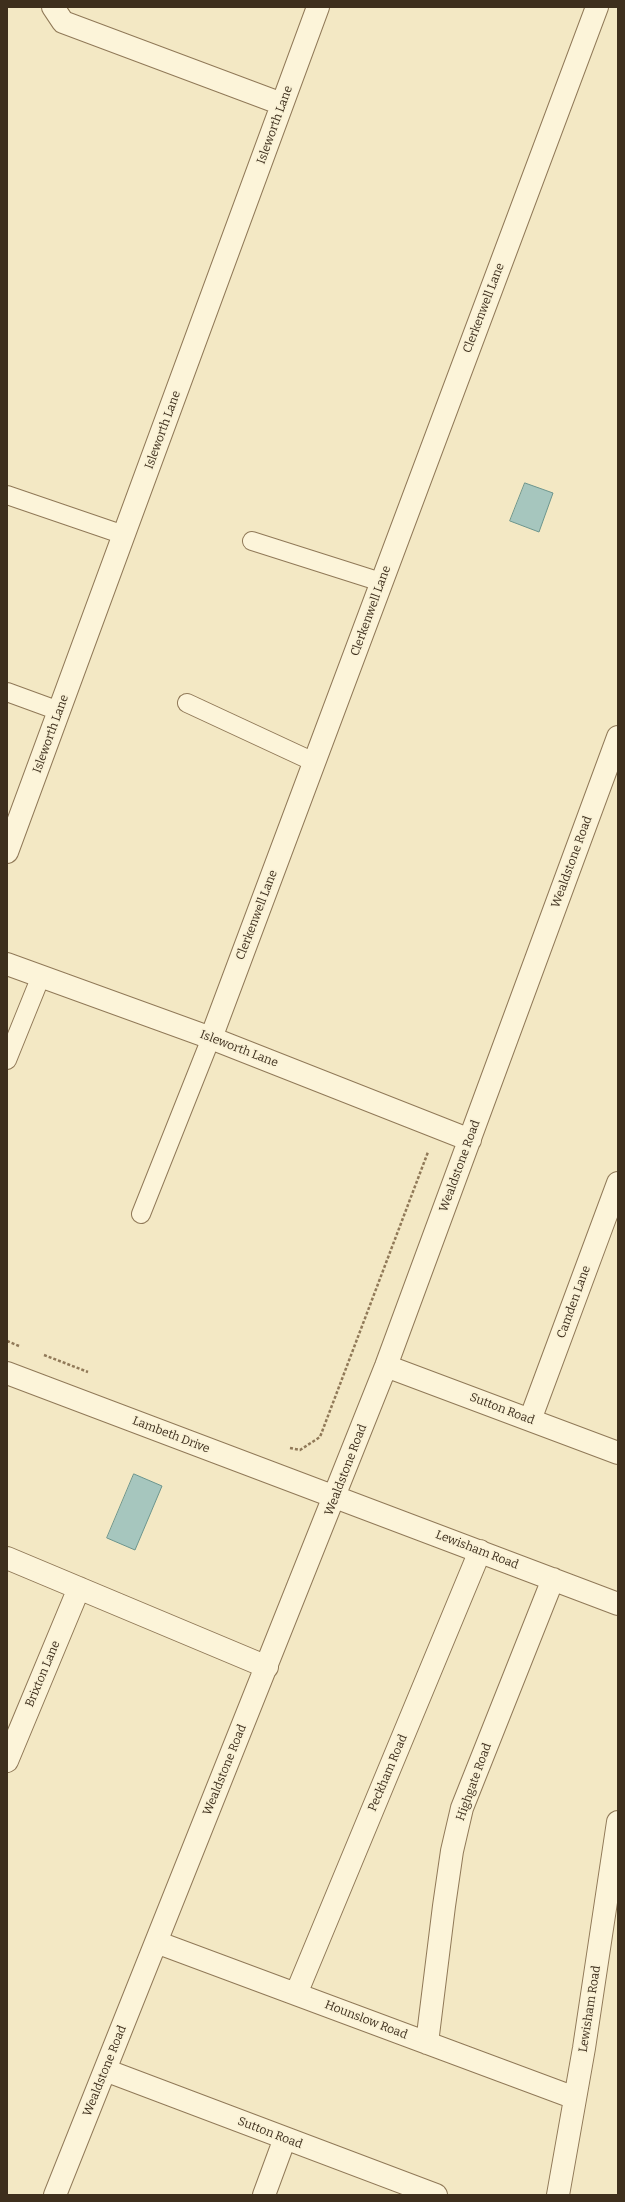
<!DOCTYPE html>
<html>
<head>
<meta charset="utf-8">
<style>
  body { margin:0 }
  #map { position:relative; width:625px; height:2202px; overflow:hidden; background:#f3e8c4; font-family:Bitter,serif }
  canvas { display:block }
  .frame { position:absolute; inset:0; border:8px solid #3e2f1d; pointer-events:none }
</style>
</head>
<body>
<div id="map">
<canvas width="625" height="2202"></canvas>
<div class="frame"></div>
</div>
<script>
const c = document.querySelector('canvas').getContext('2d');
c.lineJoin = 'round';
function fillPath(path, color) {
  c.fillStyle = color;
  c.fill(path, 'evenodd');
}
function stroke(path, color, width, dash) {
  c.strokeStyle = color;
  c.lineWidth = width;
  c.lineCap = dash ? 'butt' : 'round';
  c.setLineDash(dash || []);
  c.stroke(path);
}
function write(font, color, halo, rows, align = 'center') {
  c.font = font + ' Bitter,serif';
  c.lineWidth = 3;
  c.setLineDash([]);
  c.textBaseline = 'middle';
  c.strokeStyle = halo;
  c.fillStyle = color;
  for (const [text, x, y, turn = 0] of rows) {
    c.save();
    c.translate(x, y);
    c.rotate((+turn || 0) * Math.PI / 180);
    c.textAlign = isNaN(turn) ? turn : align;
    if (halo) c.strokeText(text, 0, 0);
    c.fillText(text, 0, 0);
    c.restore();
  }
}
const water = new Path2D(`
  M 525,483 L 553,493 L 539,532 L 510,521 Z
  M 134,1474 L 162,1486 L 135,1550 L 107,1538 Z`);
fillPath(water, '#a6c6be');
stroke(water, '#6c958d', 1);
const lane = new Path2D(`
  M 7,495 L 124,535
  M 252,541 L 381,582
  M 7,692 L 59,711
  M 187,703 L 314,762
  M 7,1060 L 41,976
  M 141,1214 L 211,1038`);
const street = new Path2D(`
  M 53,7 L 63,22 L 282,104
  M 7,852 L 318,7
  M 7,964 L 211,1038 L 470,1140
  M 211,1038 L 597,7
  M 386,1366 L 618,1453
  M 7,1373 L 618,1604
  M 530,1420 L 618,1183
  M 7,1558 L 267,1667
  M 7,1761 L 79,1588
  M 156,1942 L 575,2098
  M 296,1994 L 480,1551
  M 427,2043 L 444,1906 L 452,1851 L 462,1808 L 553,1579
  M 105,2070 L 436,2195
  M 55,2195 L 386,1366 L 618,737
  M 264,2195 L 285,2138
  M 558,2195 L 584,2048 L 618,1822`);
stroke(lane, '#907958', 20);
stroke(street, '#907958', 24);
stroke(new Path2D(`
  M 7,1341 L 19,1346
  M 44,1355 L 88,1372
  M 290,1448 L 300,1450 L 320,1437 L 428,1152`), '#907958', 2.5, [3, 2]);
stroke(lane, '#fcf4d9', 18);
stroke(street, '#fcf4d9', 22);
write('12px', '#3e2f1d', '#f9f1d5', [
  ["Isleworth Lane",275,125,-70],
  ["Clerkenwell Lane",484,308,-69],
  ["Isleworth Lane",163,430,-70],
  ["Clerkenwell Lane",371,611,-70],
  ["Isleworth Lane",51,734,-70],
  ["Wealdstone Road",572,862,-70],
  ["Clerkenwell Lane",257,915,-69],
  ["Isleworth Lane",239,1049,21],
  ["Wealdstone Road",460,1166,-70],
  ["Camden Lane",574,1302,-70],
  ["Sutton Road",502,1409,21],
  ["Lambeth Drive",171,1435,21],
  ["Wealdstone Road",346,1470,-69],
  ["Lewisham Road",477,1550,21],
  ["Brixton Lane",43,1674,-67],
  ["Wealdstone Road",225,1770,-68],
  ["Peckham Road",388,1773,-67],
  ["Highgate Road",474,1782,-70],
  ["Lewisham Road",590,2009,-81],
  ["Hounslow Road",366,2020,21],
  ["Wealdstone Road",105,2071,-68],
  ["Sutton Road",270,2133,21]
]);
</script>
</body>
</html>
